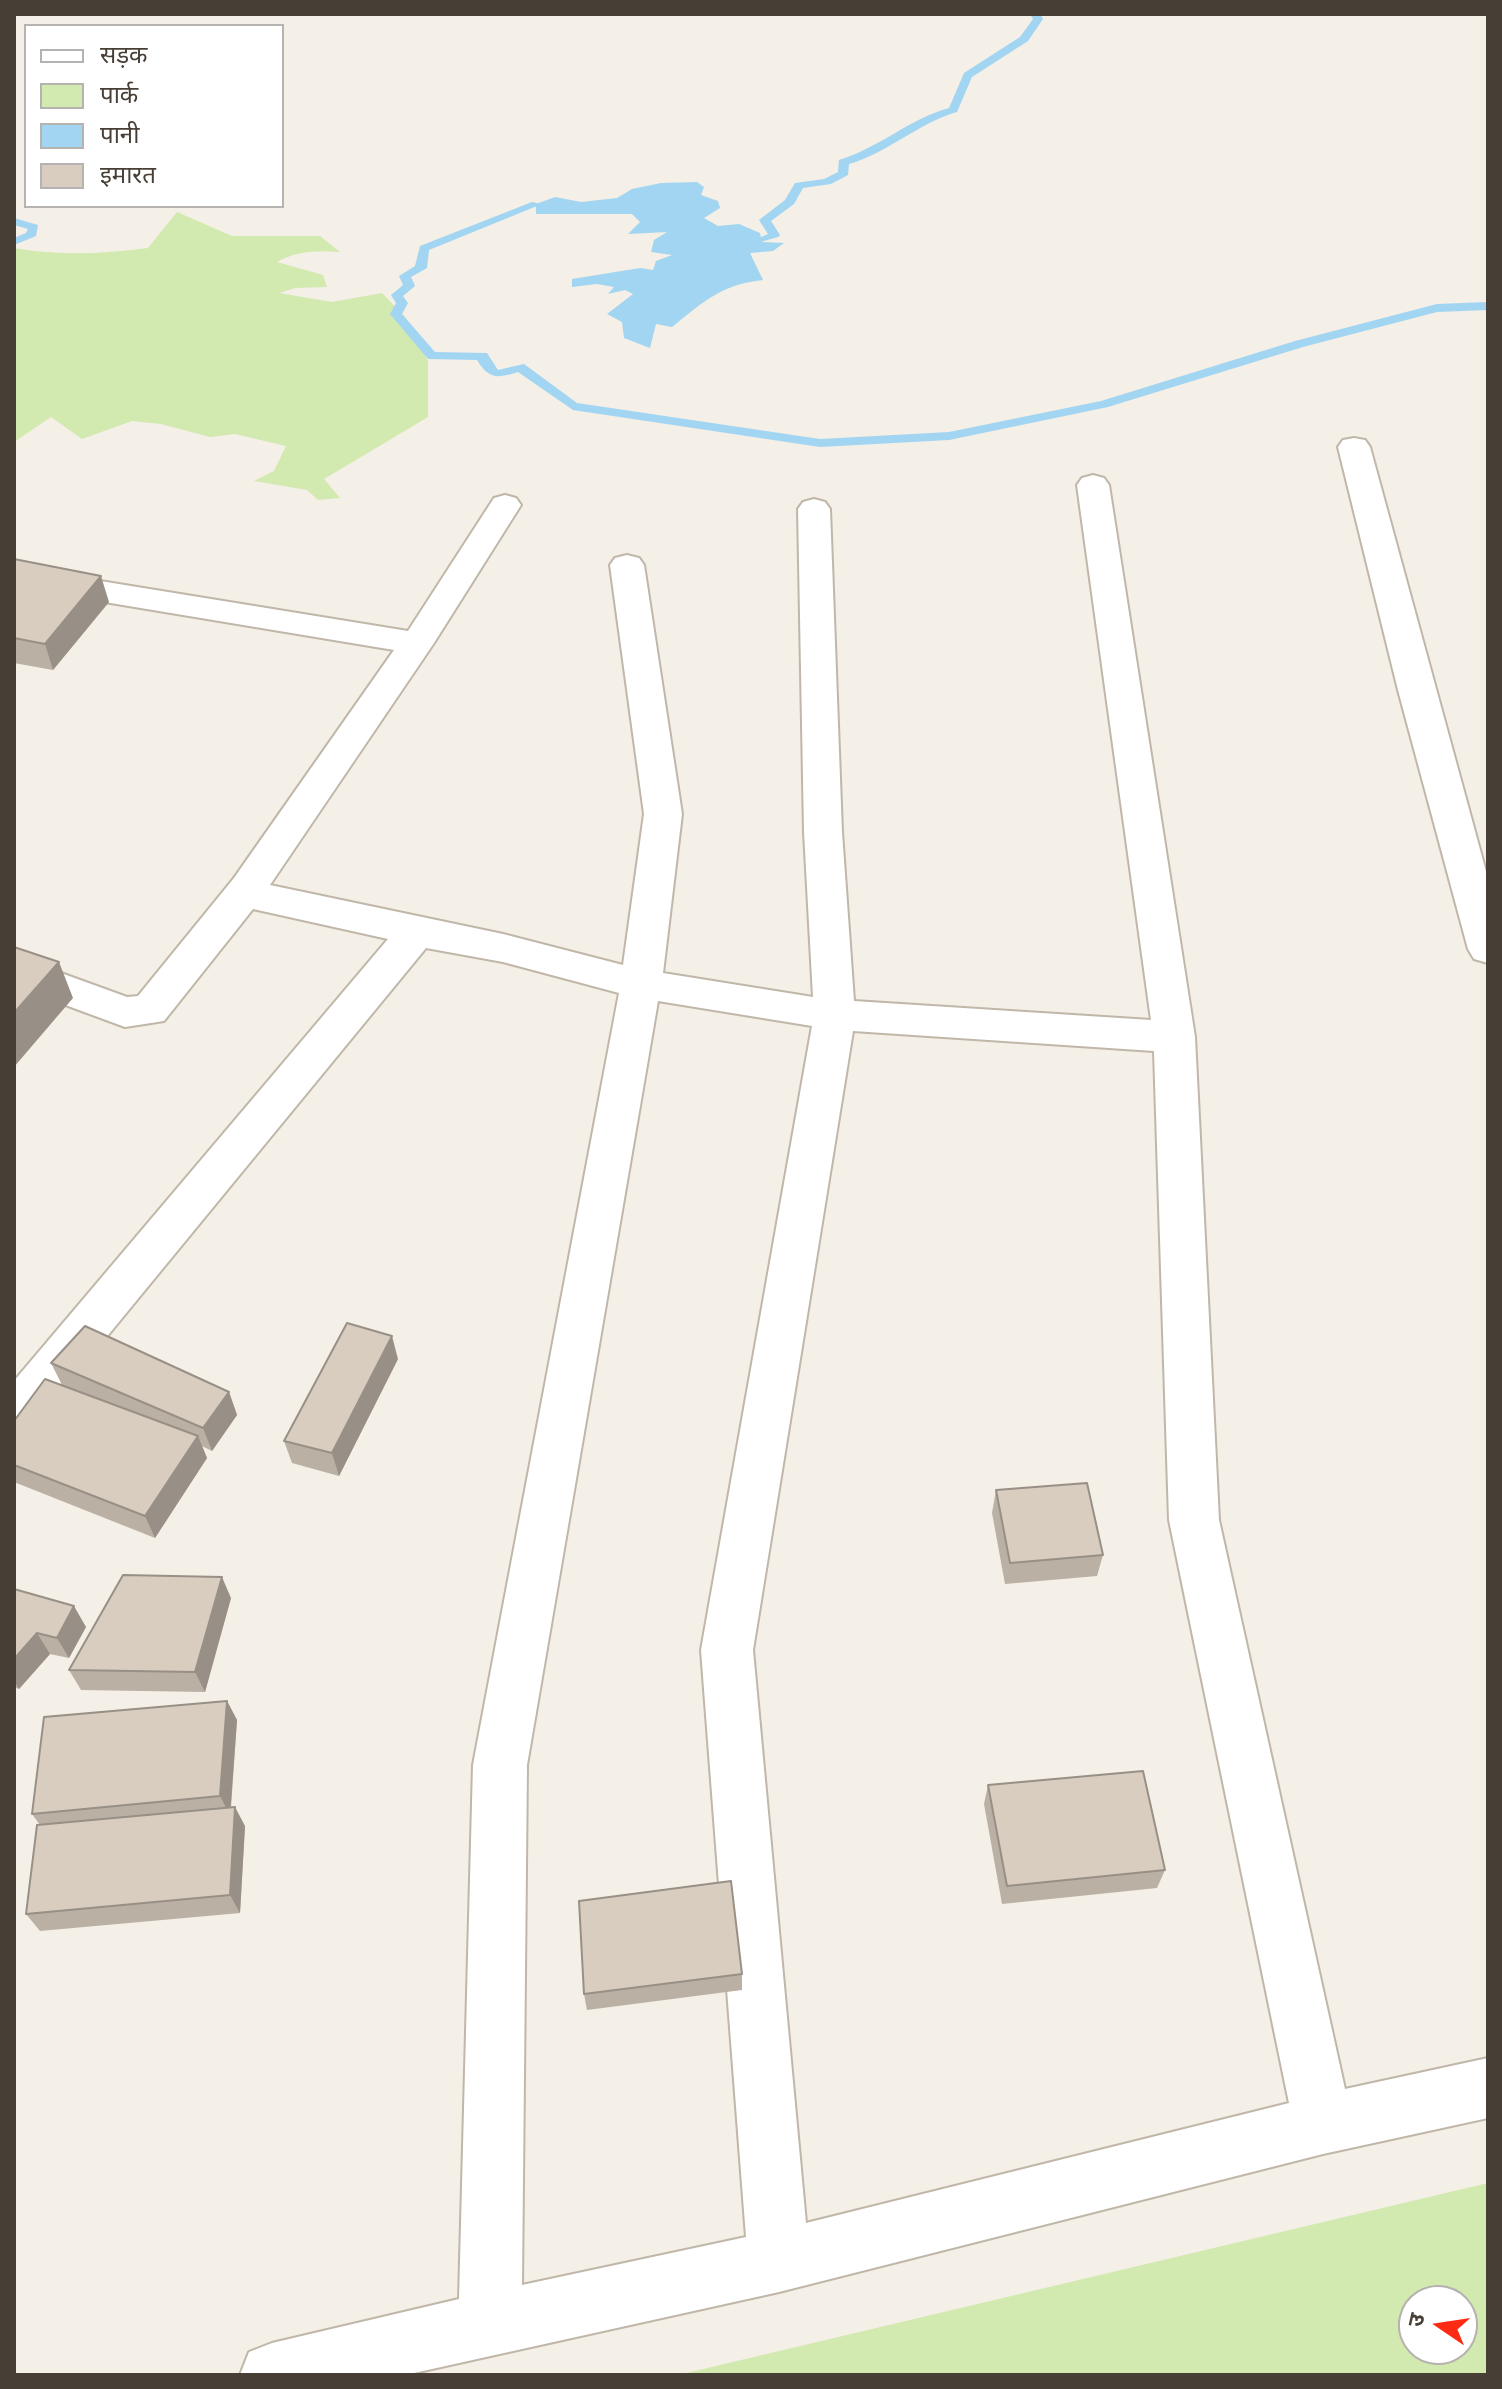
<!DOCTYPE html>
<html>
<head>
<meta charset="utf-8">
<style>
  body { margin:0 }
  #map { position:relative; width:1502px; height:2389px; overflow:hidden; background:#f4efe7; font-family:Montserrat,"Noto Sans Devanagari",sans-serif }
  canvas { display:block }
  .frame { position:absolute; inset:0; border:16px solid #473f36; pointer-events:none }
  .legend { position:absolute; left:24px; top:24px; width:260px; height:184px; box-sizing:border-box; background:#fff; border:2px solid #b5b2af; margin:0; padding:10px 14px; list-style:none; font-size:24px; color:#473f36 }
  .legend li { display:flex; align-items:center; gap:16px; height:40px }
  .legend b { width:40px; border:2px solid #b5b2af }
  .north { position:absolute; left:1398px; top:2285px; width:80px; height:80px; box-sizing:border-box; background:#fff; border:2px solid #b5b2af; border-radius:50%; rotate:283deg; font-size:22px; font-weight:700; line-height:32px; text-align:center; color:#473f36 }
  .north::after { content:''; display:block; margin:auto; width:28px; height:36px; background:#fe2b14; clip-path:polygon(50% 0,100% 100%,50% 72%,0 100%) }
</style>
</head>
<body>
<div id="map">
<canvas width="1502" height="2389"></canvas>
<div class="frame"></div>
<ul class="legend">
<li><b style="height:10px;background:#fff"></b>सड़क</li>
<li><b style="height:22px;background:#d2e9af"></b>पार्क</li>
<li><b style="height:22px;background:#a2d5f2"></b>पानी</li>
<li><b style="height:22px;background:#d9cdbf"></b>इमारत</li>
</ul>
<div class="north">उ</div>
</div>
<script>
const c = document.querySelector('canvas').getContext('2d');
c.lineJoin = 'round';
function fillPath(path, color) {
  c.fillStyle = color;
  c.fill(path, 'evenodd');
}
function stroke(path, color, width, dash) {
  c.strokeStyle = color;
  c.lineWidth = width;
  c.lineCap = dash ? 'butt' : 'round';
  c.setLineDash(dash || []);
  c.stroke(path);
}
fillPath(new Path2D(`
  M 177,212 L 232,236 L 320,236 L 340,252 C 319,250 295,251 277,262 L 323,275 L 327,287 L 295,288 L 279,293 L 332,302 L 382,293 L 406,318 L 428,361 L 428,417 L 324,479 L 340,498 L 318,500 L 307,490 L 254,481 L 274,471 L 286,446 L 235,434 L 210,437 L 161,424 L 132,421 L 82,439 L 51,417 L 14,442 L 14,248 C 60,256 102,254 148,248 Z
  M 1488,2183 L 1488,2375 L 678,2375 ZM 1414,2301 L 1462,2301 L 1462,2349 L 1414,2349 Z`), '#d2e9af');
fillPath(new Path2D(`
  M 697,182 L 704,187 L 701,195 L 718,201 L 720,208 L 704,218 L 718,226 L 739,224 L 760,233 L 762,242 L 784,243 L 773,251 L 750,253 L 763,280 C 722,284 703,302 672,327 L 656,324 L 650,348 L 624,338 L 622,322 L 607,314 L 633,294 L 625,290 L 608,294 L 614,287 L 597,284 L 572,287 L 572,279 L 640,268 L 653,270 L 656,261 L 672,255 L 651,252 L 654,240 L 667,232 L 628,234 L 640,222 L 632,214 L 536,214 L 536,204 L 555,197 L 581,202 L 617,198 L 632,189 L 661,183 Z`), '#a2d5f2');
fillPath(new Path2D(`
  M 1030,14 L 1040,14 L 1043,19 L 1028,41 L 972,77 L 957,112 C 918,123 888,153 849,164 L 848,175 L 831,184 L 803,188 L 794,204 L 771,221 L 780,235 L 778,237 L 757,243 L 757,239 L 768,234 L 759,220 L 785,200 L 795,183 L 824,179 L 838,172 L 839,160 C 879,148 909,119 949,108 L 964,73 L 1020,37 L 1033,19 Z
  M 532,202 L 542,204 L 429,250 L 427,268 L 411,277 L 415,286 L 403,296 L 408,303 L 402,314 L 435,352 L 487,353 L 498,370 L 524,364 L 577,403 L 820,439 L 949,432 L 1101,401 L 1295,341 L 1437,304 L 1488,302 L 1488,310 L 1437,312 L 1303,347 L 1108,407 L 949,440 L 820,447 L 573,410 L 518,372 C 498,378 489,380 477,360 L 428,359 L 390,314 L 396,303 L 391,295 L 403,285 L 399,276 L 415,266 L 420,246 Z
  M 14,218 L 38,225 L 36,236 L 14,245 L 14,238 L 26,233 L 28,229 L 14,225 Z`), '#a2d5f2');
const minor = new Path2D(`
  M 1354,438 L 1365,440 L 1370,447 L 1488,879 L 1488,963 L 1474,959 L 1468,949 L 1398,690 L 1338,447 L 1343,440 Z
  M 1093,475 L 1104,478 L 1109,485 L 1195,1037 L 1219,1520 L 1345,2089 L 1488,2058 L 1488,2118 L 1323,2154 L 779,2292 L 405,2375 L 240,2375 L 249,2352 L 272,2343 L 459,2299 L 473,1765 L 619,993 L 503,962 L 426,948 L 31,1429 L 14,1435 L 14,1381 L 388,939 L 253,909 L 164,1021 L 125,1027 L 14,986 L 14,956 L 127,997 L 138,996 L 234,878 L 394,650 L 14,587 L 14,567 L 408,631 L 494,498 L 505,495 L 516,498 L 521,505 L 434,643 L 270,885 L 503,934 L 623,965 L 644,814 L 610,565 L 615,558 L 627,555 L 639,558 L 644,565 L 682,814 L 663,973 L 813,997 L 804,832 L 798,509 L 803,502 L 814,499 L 825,502 L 830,509 L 842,832 L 854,1001 L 1151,1020 L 1077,485 L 1082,478 ZM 658,1001 L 812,1026 L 701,1650 L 746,2237 L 522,2285 L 527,1765 ZM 853,1031 L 1154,1051 L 1169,1520 L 1289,2103 L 806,2223 L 753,1650 Z`);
stroke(minor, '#c0b7a9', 4);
fillPath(minor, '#fff');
fillPath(new Path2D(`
  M 14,559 L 109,602 L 53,670 L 14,663 Z
  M 398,1359 L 339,1476 L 292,1463 L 284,1441 Z
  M 51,1363 L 229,1392 L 237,1415 L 212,1451 L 202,1446 L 207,1458 L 155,1538 L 14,1482 L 14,1421 L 62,1385 Z
  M 996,1490 L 1103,1555 L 1097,1576 L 1005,1584 L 992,1513 Z
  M 14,1589 L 86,1627 L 69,1658 L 50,1654 L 19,1689 L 14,1687 Z
  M 231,1598 L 205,1692 L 81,1690 L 69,1670 Z
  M 227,1701 L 237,1720 L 231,1808 L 245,1826 L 240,1913 L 40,1931 L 26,1914 L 40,1825 L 32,1814 Z
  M 988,1785 L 1165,1870 L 1157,1888 L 1002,1904 L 984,1804 Z
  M 742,1974 L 742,1990 L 587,2010 L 584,1994 Z`), '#bbb0a4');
fillPath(new Path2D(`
  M 101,576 L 109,602 L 53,670 L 45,644 Z
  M 59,962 L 73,998 L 14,1067 L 14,1013 Z
  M 392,1336 L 398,1359 L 339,1476 L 332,1453 Z
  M 229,1392 L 237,1415 L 212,1451 L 203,1428 Z
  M 198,1436 L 207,1458 L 155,1538 L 145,1516 Z
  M 222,1577 L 231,1598 L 205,1692 L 195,1672 Z
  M 74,1606 L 86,1627 L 69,1658 L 57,1638 Z
  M 37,1633 L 50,1654 L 19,1689 L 14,1681 L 14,1659 Z
  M 227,1701 L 237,1720 L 230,1815 L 220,1796 Z
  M 235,1807 L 245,1826 L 240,1913 L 230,1895 Z`), '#989086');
const building = new Path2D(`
  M 14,559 L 101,576 L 45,644 L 14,638 Z
  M 14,947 L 59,962 L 14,1013 Z
  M 347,1323 L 392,1336 L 332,1453 L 284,1441 Z
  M 85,1326 L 229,1392 L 203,1428 L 51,1363 Z
  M 45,1379 L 198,1436 L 145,1516 L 14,1465 L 14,1421 Z
  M 1087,1483 L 1103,1555 L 1010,1563 L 996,1490 Z
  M 123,1575 L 222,1577 L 195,1672 L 69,1670 Z
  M 14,1589 L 74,1606 L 57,1638 L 37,1633 L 14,1659 Z
  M 227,1701 L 220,1796 L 32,1814 L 44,1717 Z
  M 1143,1771 L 1165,1870 L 1007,1886 L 988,1785 Z
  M 235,1807 L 230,1895 L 26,1914 L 37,1825 Z
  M 731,1881 L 742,1974 L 584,1994 L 579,1901 Z`);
fillPath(building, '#d9cdbf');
stroke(building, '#989086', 2);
</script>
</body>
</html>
